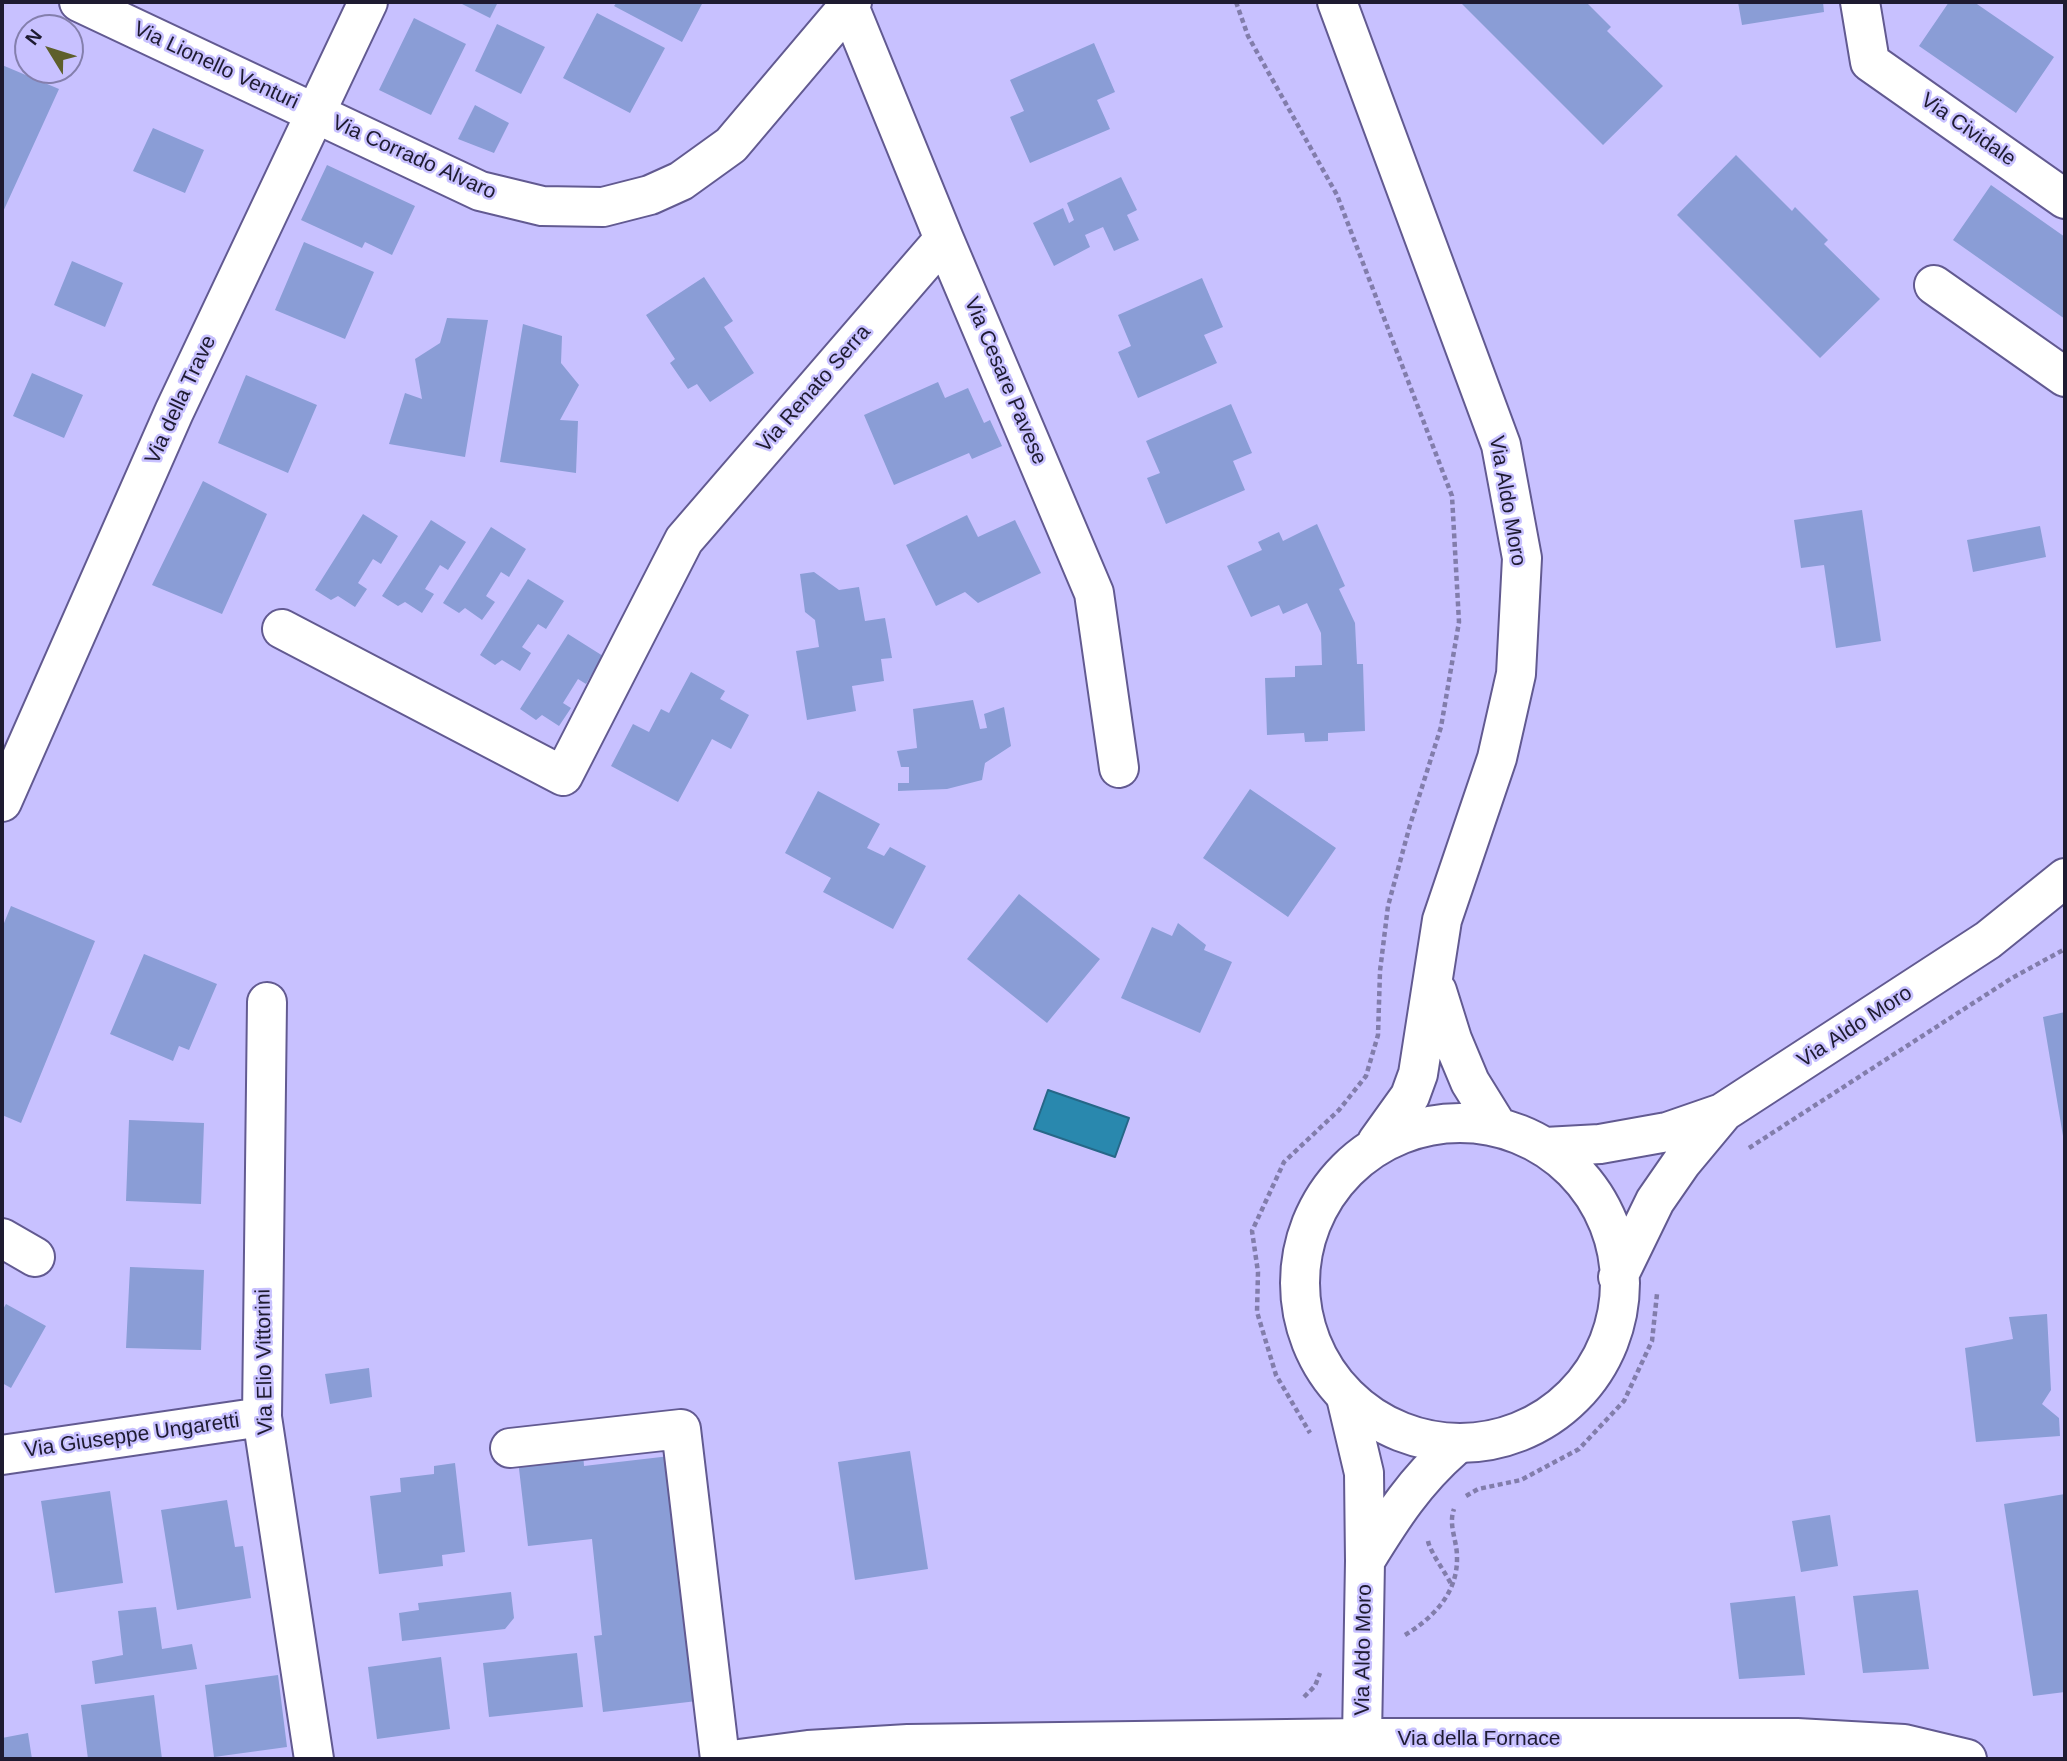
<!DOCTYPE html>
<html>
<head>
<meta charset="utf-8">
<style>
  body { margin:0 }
  #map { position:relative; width:2067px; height:1761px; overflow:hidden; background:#c8c1ff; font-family:Helvetica,sans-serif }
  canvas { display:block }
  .frame { position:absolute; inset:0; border:4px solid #1e1b31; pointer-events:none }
  .north { position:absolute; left:14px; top:14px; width:70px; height:70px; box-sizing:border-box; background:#c8c1ff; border:2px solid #847fad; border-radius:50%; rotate:308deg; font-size:19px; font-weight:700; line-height:28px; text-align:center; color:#1e1b31 }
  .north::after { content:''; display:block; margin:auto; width:24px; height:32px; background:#5e5f2c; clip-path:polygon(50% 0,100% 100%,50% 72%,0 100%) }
</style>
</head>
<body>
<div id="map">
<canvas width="2067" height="1761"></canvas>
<div class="frame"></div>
<div class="north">N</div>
</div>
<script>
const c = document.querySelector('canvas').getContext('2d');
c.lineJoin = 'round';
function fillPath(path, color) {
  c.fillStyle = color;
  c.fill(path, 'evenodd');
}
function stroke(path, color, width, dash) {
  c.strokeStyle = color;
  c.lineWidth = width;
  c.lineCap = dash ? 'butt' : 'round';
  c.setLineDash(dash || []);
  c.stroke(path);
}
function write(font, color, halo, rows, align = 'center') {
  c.font = font + ' Helvetica,sans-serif';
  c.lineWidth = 5;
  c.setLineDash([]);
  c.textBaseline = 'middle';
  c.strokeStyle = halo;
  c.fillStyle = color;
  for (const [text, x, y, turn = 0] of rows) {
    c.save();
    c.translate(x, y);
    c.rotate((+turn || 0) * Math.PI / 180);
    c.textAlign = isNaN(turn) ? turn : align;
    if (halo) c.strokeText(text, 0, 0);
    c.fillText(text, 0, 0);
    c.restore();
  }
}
const water = new Path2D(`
  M 1048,1090 L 1129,1118 L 1115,1157 L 1034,1129 Z`);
fillPath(water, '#2988ae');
stroke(water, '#266788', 2);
fillPath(new Path2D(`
  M 458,2 L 498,2 L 490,18 Z
  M 617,2 L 703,2 L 682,42 L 614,6 Z
  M 1460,2 L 1586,2 L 1611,27 L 1607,31 L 1663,86 L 1603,145 Z
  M 1738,2 L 1823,2 L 1824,12 L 1742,25 Z
  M 1949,2 L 1974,2 L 2054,57 L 2016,113 L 1919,46 Z
  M 597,13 L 665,48 L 630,113 L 563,78 Z
  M 414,18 L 466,44 L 431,115 L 379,90 Z
  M 497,24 L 545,47 L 521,94 L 475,71 Z
  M 1094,43 L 1115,92 L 1097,100 L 1110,129 L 1030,163 L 1010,117 L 1024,111 L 1010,80 Z
  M 2,65 L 59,89 L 2,214 Z
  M 475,105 L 509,123 L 494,153 L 458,139 Z
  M 153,128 L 204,150 L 185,193 L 133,171 Z
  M 1736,155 L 1792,211 L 1795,207 L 1828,240 L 1824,244 L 1880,299 L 1820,358 L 1677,215 Z
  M 327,165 L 415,206 L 392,255 L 365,242 L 362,248 L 301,220 Z
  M 1121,177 L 1137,210 L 1127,215 L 1139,240 L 1114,251 L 1103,227 L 1085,235 L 1090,247 L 1054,266 L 1033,223 L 1063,208 L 1069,223 L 1074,220 L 1067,203 Z
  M 1991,185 L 2065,237 L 2065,319 L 1953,240 Z
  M 304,242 L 374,272 L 345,339 L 275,310 Z
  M 72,261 L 123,283 L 105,327 L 54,305 Z
  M 704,277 L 733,321 L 724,327 L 754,373 L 710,402 L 697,384 L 688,389 L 670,363 L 675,359 L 646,315 Z
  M 1202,278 L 1223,327 L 1204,335 L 1217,363 L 1138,398 L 1118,352 L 1131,346 L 1118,315 Z
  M 447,318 L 488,320 L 465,457 L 389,444 L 405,393 L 422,399 L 415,359 L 440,343 Z
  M 523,324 L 562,336 L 561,363 L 579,385 L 560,420 L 578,421 L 576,473 L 500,462 Z
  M 32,373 L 83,395 L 64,438 L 13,416 Z
  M 246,375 L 317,405 L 288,473 L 218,443 Z
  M 938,382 L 945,398 L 968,388 L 984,423 L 990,420 L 1002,446 L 972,459 L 969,453 L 894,485 L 864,415 Z
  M 1231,404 L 1252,453 L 1233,461 L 1245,490 L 1166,524 L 1147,478 L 1160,473 L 1146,441 Z
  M 203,481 L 267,514 L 222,614 L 152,585 Z
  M 1862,510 L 1881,641 L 1836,648 L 1824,565 L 1801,568 L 1794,520 Z
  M 363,514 L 398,536 L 381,564 L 373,559 L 358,583 L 367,589 L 355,607 L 338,596 L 331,600 L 315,590 Z
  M 967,515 L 978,537 L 1015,520 L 1041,573 L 978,603 L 965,592 L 936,606 L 906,545 Z
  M 431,520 L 466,542 L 448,570 L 440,565 L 425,589 L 434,594 L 422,613 L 405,602 L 398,606 L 382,596 Z
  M 1317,524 L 1345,586 L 1339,589 L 1355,623 L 1357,664 L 1363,664 L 1365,731 L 1328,733 L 1328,741 L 1305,742 L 1304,733 L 1267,735 L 1265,678 L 1295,677 L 1295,666 L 1322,665 L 1321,633 L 1307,603 L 1283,614 L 1279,605 L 1251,617 L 1227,566 L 1262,550 L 1258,542 L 1279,532 L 1283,541 Z
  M 2040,526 L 2046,557 L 1973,572 L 1967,540 Z
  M 491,527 L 526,549 L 509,577 L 501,572 L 486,596 L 495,602 L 482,620 L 465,608 L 459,613 L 443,603 Z
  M 814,572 L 839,590 L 859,587 L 865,621 L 885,618 L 892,658 L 881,659 L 884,681 L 852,686 L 856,711 L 807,720 L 796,651 L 819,647 L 815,620 L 805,612 L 800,574 Z
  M 528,579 L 564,601 L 546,629 L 538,624 L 522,647 L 531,653 L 520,671 L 502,660 L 495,665 L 480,655 Z
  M 568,634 L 603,656 L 586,684 L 578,679 L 563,703 L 571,708 L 559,726 L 542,715 L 536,720 L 520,709 Z
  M 691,672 L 725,691 L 720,699 L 749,715 L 731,749 L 712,739 L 678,802 L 611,766 L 633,724 L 649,732 L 661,709 L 669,713 Z
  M 973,700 L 980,729 L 987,728 L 984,714 L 1004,707 L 1011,746 L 985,763 L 982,780 L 947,789 L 898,791 L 898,783 L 909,783 L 909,767 L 901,767 L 897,751 L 917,748 L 913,709 Z
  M 1250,789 L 1336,848 L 1288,917 L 1203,858 Z
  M 818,791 L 880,824 L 867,848 L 884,856 L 890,847 L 926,866 L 893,929 L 823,892 L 831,878 L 785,853 Z
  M 1019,894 L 1100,959 L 1047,1023 L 967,959 Z
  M 11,906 L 95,941 L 21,1123 L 2,1115 L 2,928 Z
  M 1178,923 L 1206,945 L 1204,950 L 1232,962 L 1200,1033 L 1121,998 L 1152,927 L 1172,936 Z
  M 144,954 L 217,984 L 189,1050 L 179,1046 L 173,1061 L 110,1034 Z
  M 2065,1012 L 2065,1142 L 2064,1142 L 2043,1017 Z
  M 129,1120 L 204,1123 L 201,1204 L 126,1201 Z
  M 130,1267 L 204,1270 L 201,1350 L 126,1348 Z
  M 6,1304 L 46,1326 L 11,1388 L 2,1383 L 2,1311 Z
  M 2047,1314 L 2051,1390 L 2042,1404 L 2059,1418 L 2060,1436 L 1976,1442 L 1965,1348 L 2013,1339 L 2009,1317 Z
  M 369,1368 L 372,1397 L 330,1404 L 325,1374 Z
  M 910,1451 L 928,1569 L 855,1580 L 838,1462 Z
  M 583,1452 L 584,1466 L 670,1456 L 697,1701 L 603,1712 L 594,1636 L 602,1635 L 592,1539 L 528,1546 L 518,1460 Z
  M 455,1463 L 465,1552 L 442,1555 L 443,1566 L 379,1574 L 370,1496 L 401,1492 L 400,1478 L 434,1474 L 434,1466 Z
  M 110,1491 L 123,1583 L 55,1593 L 41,1501 Z
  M 2065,1494 L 2065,1692 L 2033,1696 L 2004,1504 Z
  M 227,1500 L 235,1547 L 243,1546 L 251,1598 L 177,1610 L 161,1510 Z
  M 1830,1515 L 1838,1566 L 1801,1572 L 1792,1521 Z
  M 1918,1590 L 1929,1669 L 1863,1673 L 1853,1596 Z
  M 511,1592 L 514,1618 L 505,1629 L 402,1641 L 399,1613 L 419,1610 L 418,1603 Z
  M 1795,1596 L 1805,1675 L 1739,1679 L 1730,1603 Z
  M 156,1607 L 162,1649 L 192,1644 L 197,1669 L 95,1684 L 92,1661 L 123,1655 L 118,1611 Z
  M 577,1653 L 583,1707 L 489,1717 L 483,1663 Z
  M 441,1657 L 450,1729 L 377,1739 L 368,1667 Z
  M 278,1675 L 287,1747 L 214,1757 L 205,1685 Z
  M 154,1695 L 162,1759 L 88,1759 L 81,1705 Z
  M 28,1733 L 32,1759 L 2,1759 L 2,1738 Z`), '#8a9dd6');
const minor = new Path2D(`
  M 79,2 L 480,191 L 542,206 L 603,207 L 650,195 L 681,181 L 731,145 L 852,2
  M 1860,2 L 1870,62 L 2065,199
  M 849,6 L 944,239 L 1094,593 L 1119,768
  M 1934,285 L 2065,377
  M 282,629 L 563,776 L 684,540 L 944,239
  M 267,1002 L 262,1417 L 314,1759
  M 2,1238 L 35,1257
  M 1346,1397 L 1364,1473 L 1365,1561 L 1362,1738
  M 510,1448 L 681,1429 L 720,1759
  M 2,1455 L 262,1417
  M 1365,1561 C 1392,1517 1415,1481 1454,1447
  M 739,1759 L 808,1750 L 908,1744 L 1362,1738 L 1797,1738 L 1904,1744 L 1967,1759`);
const major = new Path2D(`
  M 1337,2 L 1501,445 L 1522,558 L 1516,674 L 1497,758 L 1442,920 L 1418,1074 L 1410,1096 L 1377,1142
  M 2,802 L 174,412 L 368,2
  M 1437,991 L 1452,1039 L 1470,1082 L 1496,1124
  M1300 1283a160 160 0 1 1 320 0a160 160 0 1 1-320 0Z
  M 1545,1147 L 1600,1144 L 1667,1132 L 1722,1113 L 1988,940 L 2065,878
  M 1618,1277 L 1655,1201 L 1682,1162 L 1722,1114`);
stroke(minor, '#625a91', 42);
stroke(major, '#625a91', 42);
stroke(new Path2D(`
  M 1236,2 L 1248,36 L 1337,195 L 1452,496 L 1459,622 L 1441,727 L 1410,825 L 1388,906 L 1380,971 L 1378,1035 L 1366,1076 L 1339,1110 L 1284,1162 L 1252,1231 L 1258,1272 L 1257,1312 L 1276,1375 L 1310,1433
  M 1749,1148 L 2012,978 L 2065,949
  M 1466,1496 L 1478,1489 L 1521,1480 L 1579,1449 L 1624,1401 L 1652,1341 L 1657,1294
  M 1428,1541 C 1430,1552 1446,1573 1452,1586
  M 1405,1635 C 1433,1618 1458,1593 1457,1557 C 1457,1540 1448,1525 1454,1509
  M 1304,1697 L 1315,1686 L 1320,1673`), '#827dab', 4.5, [5, 3.5]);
stroke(minor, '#fff', 38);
stroke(major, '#fff', 38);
write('21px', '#1e1b31', '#c8c1ff', [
  ["Via Lionello Venturi",216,66,25],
  ["Via Cividale",1968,130,35],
  ["Via Corrado Alvaro",414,158,24],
  ["Via Cesare Pavese",1005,381,67],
  ["Via Renato Serra",814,389,-49],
  ["Via della Trave",181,400,-65],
  ["Via Aldo Moro",1507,501,80],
  ["Via Aldo Moro",1855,1027,-33],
  ["Via Elio Vittorini",265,1362,-91],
  ["Via Giuseppe Ungaretti",132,1436,-8],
  ["Via Aldo Moro",1364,1650,-89],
  ["Via della Fornace",1479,1739]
]);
</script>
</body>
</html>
